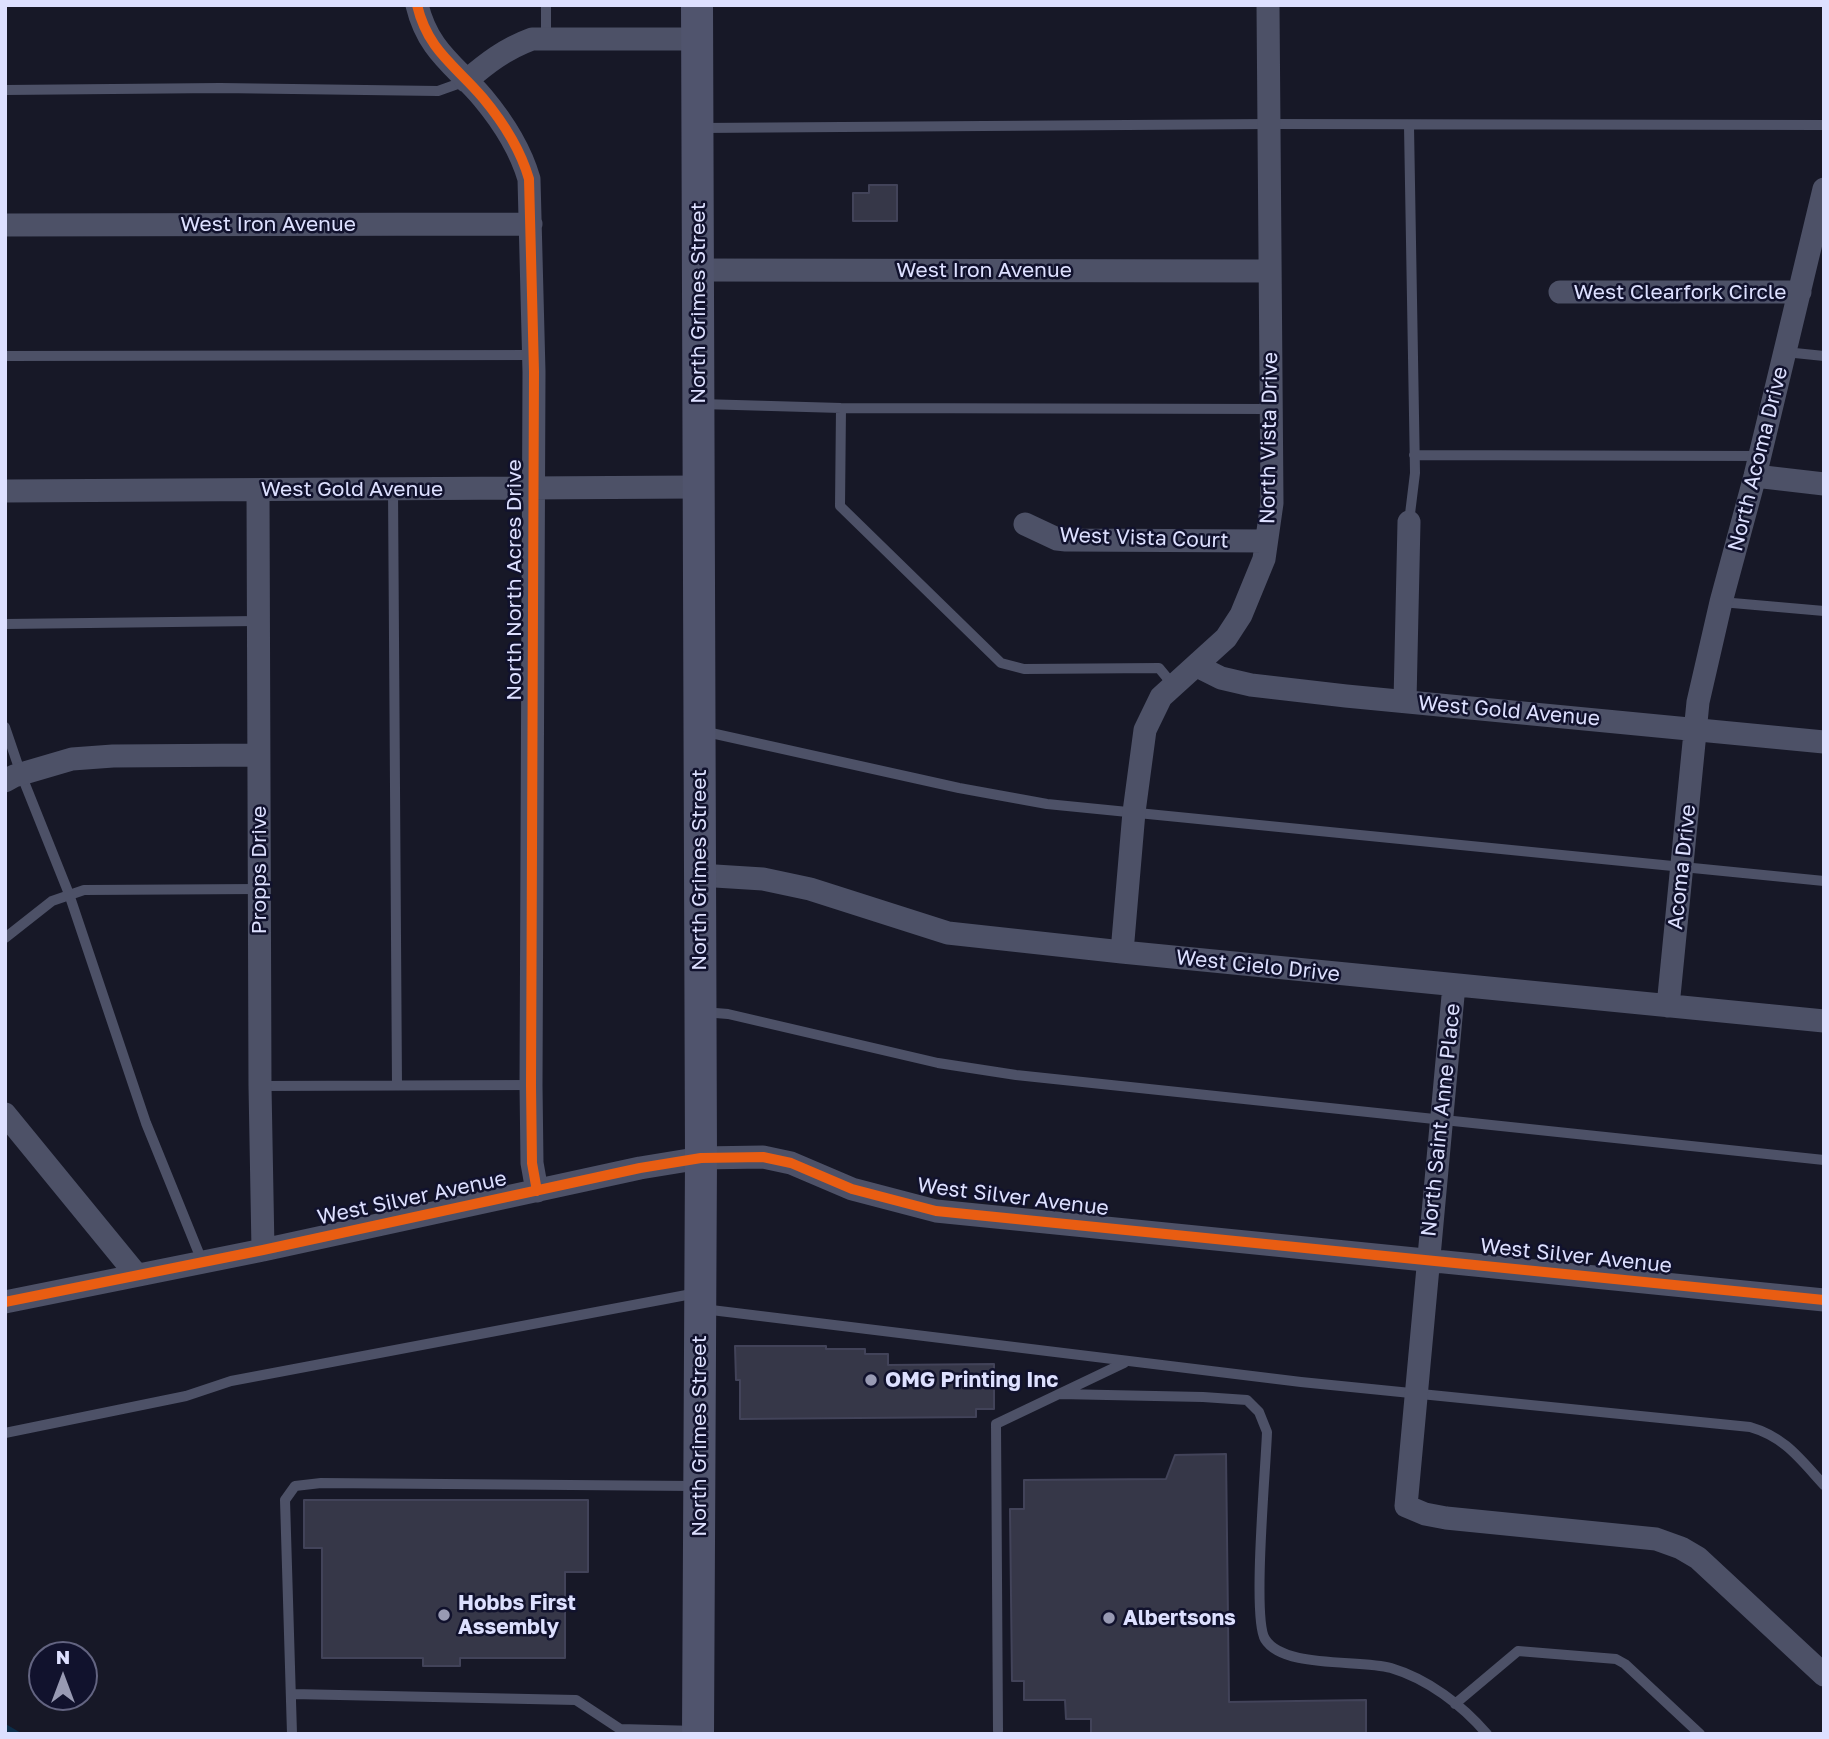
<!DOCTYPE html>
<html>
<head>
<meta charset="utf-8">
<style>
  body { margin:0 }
  #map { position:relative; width:1829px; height:1739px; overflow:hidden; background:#171827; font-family:"Golos Text",sans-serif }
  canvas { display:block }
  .frame { position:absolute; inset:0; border:7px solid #dde0ff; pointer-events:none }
  .north { position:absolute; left:28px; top:1641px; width:70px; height:70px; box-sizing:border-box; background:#11122d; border:2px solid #636481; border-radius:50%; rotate:0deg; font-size:19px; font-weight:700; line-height:28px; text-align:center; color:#dde0ff }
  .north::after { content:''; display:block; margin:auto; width:24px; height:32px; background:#989ab3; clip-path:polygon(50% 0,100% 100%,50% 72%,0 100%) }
</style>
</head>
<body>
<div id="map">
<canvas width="1829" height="1739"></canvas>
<div class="frame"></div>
<div class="north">N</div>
</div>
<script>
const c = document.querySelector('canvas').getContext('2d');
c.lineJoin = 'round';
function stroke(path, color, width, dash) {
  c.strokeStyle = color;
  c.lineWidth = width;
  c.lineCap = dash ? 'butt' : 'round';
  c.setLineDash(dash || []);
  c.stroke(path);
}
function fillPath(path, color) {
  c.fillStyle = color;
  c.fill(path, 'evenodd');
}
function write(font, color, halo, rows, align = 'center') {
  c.font = font + ' "Golos Text",sans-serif';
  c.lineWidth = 5;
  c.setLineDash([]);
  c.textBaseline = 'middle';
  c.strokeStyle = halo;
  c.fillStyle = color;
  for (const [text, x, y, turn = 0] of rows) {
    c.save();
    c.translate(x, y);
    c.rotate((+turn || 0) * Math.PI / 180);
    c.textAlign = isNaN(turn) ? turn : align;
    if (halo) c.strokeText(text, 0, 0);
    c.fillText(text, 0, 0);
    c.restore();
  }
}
stroke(new Path2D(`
  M 5,1727 L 17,1734`), '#0c2e4a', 6);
const building = new Path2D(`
  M 869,185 L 897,185 L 897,221 L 853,221 L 853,193 L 869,193 Z
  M 735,1346 L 826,1346 L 826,1349 L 865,1349 L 865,1354 L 888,1354 L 888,1365 L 994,1364 L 994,1409 L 976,1409 L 976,1417 L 740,1419 L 740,1380 L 736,1380 Z
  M 1226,1454 L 1229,1702 L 1366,1700 L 1366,1734 L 1091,1734 L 1091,1719 L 1066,1719 L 1065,1700 L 1024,1700 L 1024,1681 L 1012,1681 L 1010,1509 L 1024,1509 L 1024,1480 L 1166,1479 L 1175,1455 Z
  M 304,1500 L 588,1500 L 588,1572 L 565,1572 L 565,1658 L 460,1658 L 460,1666 L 423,1666 L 423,1658 L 322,1658 L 322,1548 L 304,1548 Z`);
fillPath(building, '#363748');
stroke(building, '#424359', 2);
stroke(new Path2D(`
  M 546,5 L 546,39
  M 5,90 L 220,88 L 438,91 L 466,81
  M 1409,126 L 1415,473 L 1409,522
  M 700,128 L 1269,124 L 1824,125
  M 1785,352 L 1824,356
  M 5,356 L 534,355
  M 701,404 L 841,408 L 1271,409
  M 841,408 L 840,506 L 1001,663 L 1024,669 L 1159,668 L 1173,685
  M 1414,455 L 1760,456
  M 393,489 L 397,1085
  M 1721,602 L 1824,611
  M 5,624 L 257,621
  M 5,727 L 21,774 L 69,894 L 146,1123 L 202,1261
  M 702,731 L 959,788 L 1047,804 L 1824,881
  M 5,938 L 52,901 L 84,890 L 259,889
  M 703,1012 L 728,1014 L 938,1063 L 1016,1075 L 1824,1160
  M 260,1086 L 531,1085
  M 703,1309 L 1301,1382 L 1750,1427 C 1785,1437 1800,1459 1824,1485
  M 1059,1394 L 1203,1397 L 1247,1400 L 1259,1412 L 1267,1432 C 1266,1466 1252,1618 1265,1639 C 1283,1669 1360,1659 1391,1668 C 1428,1679 1462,1705 1487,1734
  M 5,1433 L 186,1396 L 231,1381 L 697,1293
  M 292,1694 L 576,1700 L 620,1729
  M 1455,1704 L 1518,1651 L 1616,1659 L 1625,1664 L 1700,1734
  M 998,1731 L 996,1424 L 1124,1363
  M 292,1734 L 285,1500 L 295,1486 L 321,1483 L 696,1486
  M 620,1734 L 620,1729 L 697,1731`), '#4d5167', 10);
stroke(new Path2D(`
  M 417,5 C 428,51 455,65 483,98 C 503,122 520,148 529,179 L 534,372 L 531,1085 L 532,1163 L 537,1191
  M 466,81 C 487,63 505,49 532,39 L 697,39
  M 5,225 L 531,224
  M 698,270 L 1269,271
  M 1560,292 L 1800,292
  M 1755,476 L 1824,484
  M 258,490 L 260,1086 L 263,1250
  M 5,491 L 698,487
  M 1025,524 L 1057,539 L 1066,540 L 1266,541
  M 1197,666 L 1221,678 L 1251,685 L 1346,696 L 1824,742
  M 1405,701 L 1409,522
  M 5,781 L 14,776 L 72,759 L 113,756 L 258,755
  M 699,875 L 763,879 L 810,889 L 948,933 L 1122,952 L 1824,1021
  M 1122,952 L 1134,812 L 1145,730 L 1161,697 L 1226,638 L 1241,615 L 1264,559 L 1272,503 L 1268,5
  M 1454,985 L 1406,1506 L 1425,1514 L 1446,1518 L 1656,1539 L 1681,1548 L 1698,1558 L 1824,1675
  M 1668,1006 L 1698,702 L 1721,602 L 1755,476 L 1824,189
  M 5,1114 L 136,1274
  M 5,1302 L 263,1250 L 640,1168 L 701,1158 L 763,1157 L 791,1163 L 852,1189 L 936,1211 L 1824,1300`), '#4d5167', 23);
stroke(new Path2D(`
  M 697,5 L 701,1158 L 698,1734`), '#50546d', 32);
stroke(new Path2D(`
  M 417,5 C 428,51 455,65 483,98 C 503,122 520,148 529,179 L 534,372 L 531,1085 L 532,1163 L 537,1191
  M 5,1302 L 263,1250 L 640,1168 L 701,1158 L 763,1157 L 791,1163 L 852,1189 L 936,1211 L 1824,1300`), '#e95d12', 10);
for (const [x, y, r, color] of [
  [871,1380,7,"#989ab3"],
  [444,1615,7,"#989ab3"],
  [1109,1618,7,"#989ab3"]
]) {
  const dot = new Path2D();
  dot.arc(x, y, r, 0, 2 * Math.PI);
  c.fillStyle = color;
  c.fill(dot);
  stroke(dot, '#11122d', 2.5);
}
write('21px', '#dde0ff', '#11122d', [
  ["West Iron Avenue",268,224],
  ["West Iron Avenue",984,270],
  ["West Clearfork Circle",1680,292],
  ["North Grimes Street",698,303,-90],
  ["North Vista Drive",1269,438,-89],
  ["North Acoma Drive",1758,459,-76],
  ["West Gold Avenue",352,489],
  ["West Vista Court",1144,538,2],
  ["North North Acres Drive",514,580,-90],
  ["West Gold Avenue",1509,711,5],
  ["Acoma Drive",1682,867,-84],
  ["Propps Drive",259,870,-90],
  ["North Grimes Street",699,870,-90],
  ["West Cielo Drive",1258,966,6],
  ["North Saint Anne Place",1441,1120,-84],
  ["West Silver Avenue",1013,1197,7],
  ["West Silver Avenue",412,1198,-12],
  ["West Silver Avenue",1576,1256,6],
  ["North Grimes Street",699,1436,-90]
]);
write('bold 21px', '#dde0ff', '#11122d', [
  ["OMG Printing Inc",885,1380],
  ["Hobbs First",458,1603],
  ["Assembly",458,1627],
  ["Albertsons",1123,1618]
], 'left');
</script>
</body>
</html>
